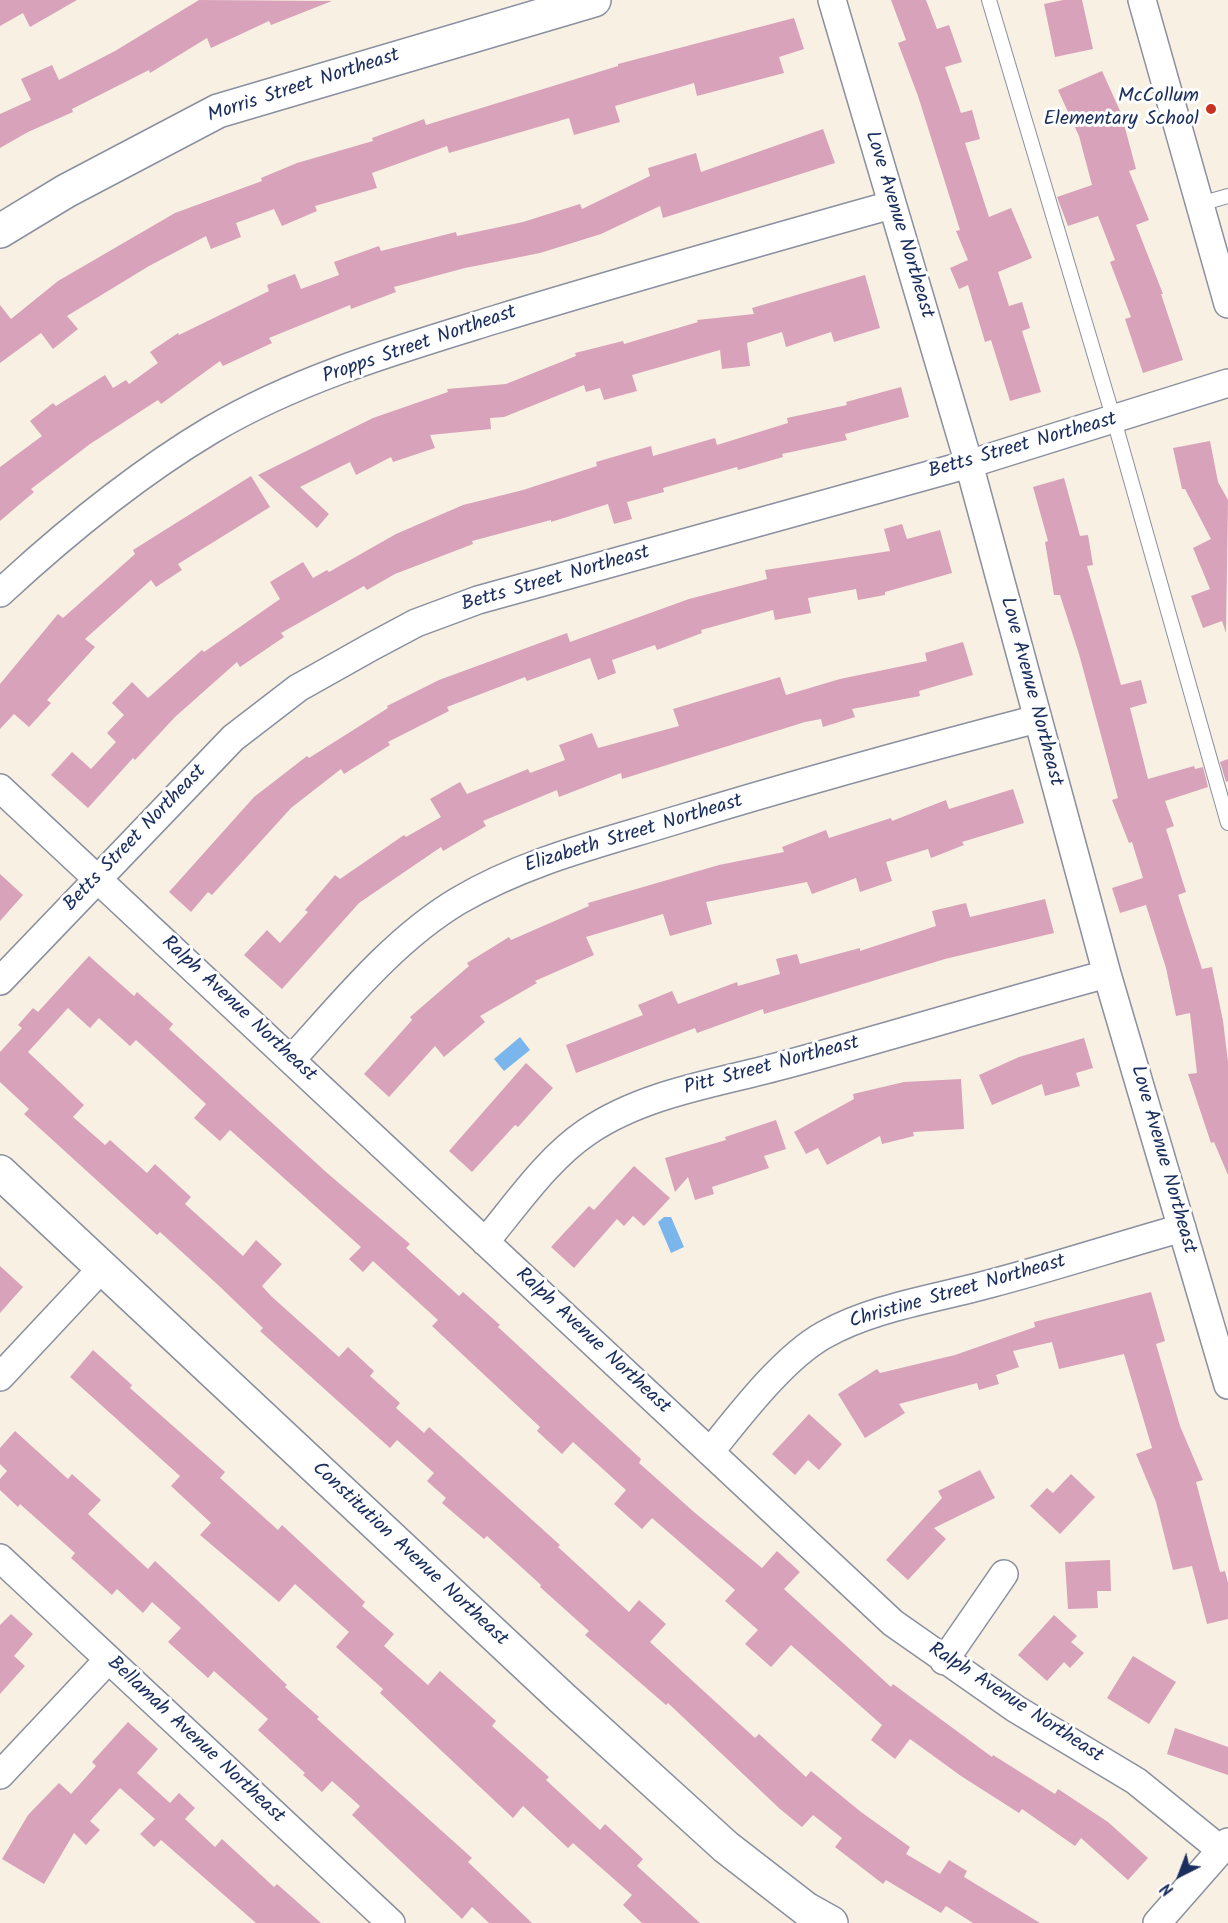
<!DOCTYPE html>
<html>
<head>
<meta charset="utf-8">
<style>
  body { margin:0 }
  #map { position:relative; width:1228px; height:1923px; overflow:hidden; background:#f8f0e2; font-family:Kalam,sans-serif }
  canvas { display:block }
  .north { position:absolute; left:1150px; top:1845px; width:60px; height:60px; -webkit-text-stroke:4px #fff; paint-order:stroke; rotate:222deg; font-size:16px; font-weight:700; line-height:24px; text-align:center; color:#1b2f5e }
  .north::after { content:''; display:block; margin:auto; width:21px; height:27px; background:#1b2f5e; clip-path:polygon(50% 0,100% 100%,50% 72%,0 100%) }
</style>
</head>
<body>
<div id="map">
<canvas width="1228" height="1923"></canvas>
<div class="north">N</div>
</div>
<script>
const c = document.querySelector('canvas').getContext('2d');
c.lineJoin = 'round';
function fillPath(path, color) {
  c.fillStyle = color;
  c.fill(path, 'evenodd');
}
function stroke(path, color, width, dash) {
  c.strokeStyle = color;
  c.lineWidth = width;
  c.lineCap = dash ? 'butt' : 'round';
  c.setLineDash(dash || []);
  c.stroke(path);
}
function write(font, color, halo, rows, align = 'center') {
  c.font = font + ' Kalam,sans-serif';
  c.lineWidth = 6;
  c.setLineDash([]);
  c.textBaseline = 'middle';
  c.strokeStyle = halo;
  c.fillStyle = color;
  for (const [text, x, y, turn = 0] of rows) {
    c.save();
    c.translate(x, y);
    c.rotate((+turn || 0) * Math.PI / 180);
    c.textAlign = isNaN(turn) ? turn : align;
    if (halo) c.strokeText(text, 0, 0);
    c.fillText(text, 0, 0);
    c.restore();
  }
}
fillPath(new Path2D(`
  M 520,1037 L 530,1050 L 504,1071 L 494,1059 Z
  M 664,1217 L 671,1217 L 684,1247 L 671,1253 L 658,1222 Z`), '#7ab6ec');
fillPath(new Path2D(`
  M 0,0 L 77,0 L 30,27 L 23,13 L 0,26 Z
  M 199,0 L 332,1 L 271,25 L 269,21 L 211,48 L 207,38 L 150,73 L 149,70 L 72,109 L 73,112 L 28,132 L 0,148 L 0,114 L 31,100 L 21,79 L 52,65 L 59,80 L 115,51 Z
  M 891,0 L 926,0 L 937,29 L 949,25 L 962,62 L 945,67 L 961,113 L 972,110 L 980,139 L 965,143 L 989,217 L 1011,208 L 1032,258 L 998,272 L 1009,306 L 1022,302 L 1030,328 L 1022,331 L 1041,392 L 1010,401 L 991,340 L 985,342 L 968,285 L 959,289 L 950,268 L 968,260 L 956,231 L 960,230 L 918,96 L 898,43 L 906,40 Z
  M 1063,0 L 1082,0 L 1093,49 L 1055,57 L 1044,4 Z
  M 794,18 L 804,49 L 779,57 L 784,73 L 697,96 L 694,83 L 615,106 L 620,122 L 574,135 L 569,118 L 449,153 L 447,146 L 372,173 L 377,188 L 315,206 L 317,211 L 282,226 L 274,209 L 236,223 L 241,237 L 211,249 L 206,236 L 149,266 L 67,316 L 78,329 L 53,349 L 41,333 L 0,363 L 0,305 L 11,319 L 58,281 L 175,213 L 262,181 L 261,178 L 297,163 L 373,141 L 372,138 L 424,119 L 426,125 L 618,66 L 618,64 Z
  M 1102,71 L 1121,113 L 1136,169 L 1129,171 L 1149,220 L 1136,225 L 1163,294 L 1161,294 L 1183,360 L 1143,373 L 1125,319 L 1131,317 L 1110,262 L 1115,260 L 1098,216 L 1068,226 L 1057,197 L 1092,185 L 1079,136 L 1058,90 Z
  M 823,129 L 835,163 L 663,218 L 660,206 L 601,234 L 540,253 L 465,268 L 394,287 L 396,292 L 351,309 L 350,305 L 269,338 L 272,343 L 223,366 L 220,361 L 161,404 L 158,400 L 90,444 L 31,489 L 34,492 L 0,521 L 0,467 L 42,436 L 30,421 L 53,403 L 56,406 L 105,375 L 113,388 L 126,380 L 129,384 L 158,363 L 150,352 L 178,333 L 179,335 L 269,291 L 267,285 L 295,274 L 301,289 L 339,275 L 334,262 L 379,246 L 381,251 L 456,232 L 457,236 L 523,222 L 580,204 L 582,209 L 650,176 L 648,168 L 696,153 L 701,172 Z
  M 865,275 L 880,328 L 834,342 L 831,332 L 786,347 L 782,332 L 747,343 L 750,366 L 722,369 L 720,350 L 632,375 L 637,391 L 604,400 L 600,388 L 586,392 L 584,385 L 504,417 L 490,418 L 491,429 L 430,435 L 435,448 L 393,462 L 391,457 L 356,475 L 350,462 L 300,487 L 329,514 L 317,528 L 258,475 L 373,418 L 448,392 L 447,389 L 506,384 L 576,356 L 575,353 L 623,341 L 624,344 L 698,322 L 697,320 L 754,314 L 752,308 Z
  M 901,387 L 909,417 L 845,434 L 847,440 L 782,454 L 783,457 L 738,470 L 737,467 L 663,488 L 664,492 L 627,502 L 632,519 L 614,524 L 608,504 L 551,522 L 551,520 L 472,541 L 473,544 L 395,574 L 367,590 L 364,586 L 281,633 L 284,637 L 240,667 L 237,662 L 175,717 L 135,760 L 133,758 L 88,808 L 51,775 L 72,752 L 91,769 L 116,742 L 107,733 L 124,715 L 112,703 L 132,682 L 148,698 L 202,650 L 204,652 L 280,599 L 270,582 L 303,562 L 313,578 L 327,570 L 329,572 L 396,534 L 463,505 L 523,490 L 597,466 L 596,462 L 651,446 L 653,456 L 715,438 L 717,445 L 788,423 L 787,418 L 847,405 L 846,402 Z
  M 1210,441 L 1218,482 L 1228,500 L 1226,633 L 1222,621 L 1203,628 L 1191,596 L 1210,589 L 1193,548 L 1211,539 L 1185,489 L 1182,489 L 1173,448 Z
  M 251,476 L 270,507 L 178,564 L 182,570 L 156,587 L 151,580 L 85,639 L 95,647 L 47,700 L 51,703 L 29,727 L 14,714 L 0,729 L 0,684 L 58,614 L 63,618 L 135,554 L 133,550 Z
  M 1064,478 L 1080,536 L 1088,535 L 1093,565 L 1087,566 L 1121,685 L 1141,680 L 1147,703 L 1130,708 L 1148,779 L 1194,766 L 1195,769 L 1203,767 L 1208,787 L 1165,801 L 1174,826 L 1166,829 L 1186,892 L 1178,895 L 1202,969 L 1212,967 L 1223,1021 L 1228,1062 L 1228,1175 L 1214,1142 L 1211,1143 L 1188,1074 L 1197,1073 L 1190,1013 L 1176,1016 L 1166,968 L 1146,905 L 1120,913 L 1112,888 L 1143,878 L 1132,842 L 1129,843 L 1112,800 L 1118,798 L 1079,654 L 1060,595 L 1054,595 L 1045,542 L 1048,541 L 1033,487 Z
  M 902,524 L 907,539 L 940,530 L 952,573 L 885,592 L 885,595 L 858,600 L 856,589 L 808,598 L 811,613 L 775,620 L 773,610 L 701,630 L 702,633 L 657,650 L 655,645 L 612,660 L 616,673 L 598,680 L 590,658 L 527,681 L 525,677 L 447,707 L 449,711 L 388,742 L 390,745 L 344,774 L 341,769 L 291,808 L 212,895 L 208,892 L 191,912 L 169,892 L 254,797 L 307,756 L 309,758 L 388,708 L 387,706 L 439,680 L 567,633 L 570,642 L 689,599 L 767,579 L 765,570 L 890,551 L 884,529 Z
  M 963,642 L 973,675 L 919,691 L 920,696 L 852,709 L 855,717 L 823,727 L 821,719 L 805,722 L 622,779 L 621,773 L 559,797 L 557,790 L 483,821 L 486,826 L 443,851 L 441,847 L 359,903 L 282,989 L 244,955 L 267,930 L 280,943 L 308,912 L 305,910 L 335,875 L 340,879 L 404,835 L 406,837 L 441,817 L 430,799 L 460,782 L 467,794 L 528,769 L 530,773 L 565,760 L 559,745 L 592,733 L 598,748 L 679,726 L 673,709 L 780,677 L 786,695 L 840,679 L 927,661 L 925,653 Z
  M 1228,759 L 1228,781 L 1226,782 L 1220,762 Z
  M 1013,789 L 1024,823 L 962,842 L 964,845 L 931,858 L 928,849 L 886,862 L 892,881 L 860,892 L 856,878 L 812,894 L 807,882 L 706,902 L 712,924 L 670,936 L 663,914 L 586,937 L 594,955 L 535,981 L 537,983 L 480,1016 L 485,1022 L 444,1057 L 435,1046 L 389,1097 L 364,1074 L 412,1020 L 410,1017 L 469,966 L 467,963 L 509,937 L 511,940 L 589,906 L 588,903 L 719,865 L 784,852 L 782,847 L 826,830 L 829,838 L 891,818 L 892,821 L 946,800 L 949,809 Z
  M 0,874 L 23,895 L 0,921 Z
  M 1045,899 L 1054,933 L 945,959 L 764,1014 L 763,1009 L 697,1033 L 695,1028 L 576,1073 L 566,1045 L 643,1015 L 638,1005 L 672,991 L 678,1004 L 737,982 L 738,986 L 780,974 L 776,959 L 797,954 L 800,964 L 860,948 L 860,951 L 936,926 L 932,911 L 966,903 L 970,917 Z
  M 89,956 L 134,996 L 137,992 L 173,1024 L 169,1029 L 326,1172 L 410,1244 L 406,1248 L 459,1296 L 463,1292 L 500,1325 L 498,1327 L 641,1459 L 639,1463 L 694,1512 L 762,1568 L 777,1551 L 800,1572 L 784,1589 L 891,1687 L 893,1684 L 992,1757 L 993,1755 L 1055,1794 L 1058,1789 L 1108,1822 L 1148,1858 L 1128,1880 L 1081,1838 L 1075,1846 L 1022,1809 L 1019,1813 L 961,1776 L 910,1739 L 895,1759 L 871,1740 L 882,1725 L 791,1645 L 771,1667 L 745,1644 L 758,1630 L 725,1601 L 735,1590 L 652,1518 L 642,1529 L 614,1504 L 626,1490 L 573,1442 L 562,1454 L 537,1431 L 540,1427 L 432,1326 L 438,1320 L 373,1261 L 363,1272 L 349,1259 L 361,1247 L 230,1130 L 220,1141 L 194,1118 L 206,1104 L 136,1040 L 130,1046 L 99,1018 L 90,1028 L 68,1008 L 28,1052 L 84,1105 L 73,1117 L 105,1145 L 110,1140 L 147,1173 L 155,1164 L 191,1197 L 185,1204 L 243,1256 L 256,1240 L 282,1264 L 262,1286 L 271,1296 L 339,1357 L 348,1347 L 374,1371 L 370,1376 L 400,1403 L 396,1408 L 424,1433 L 429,1427 L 560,1545 L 558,1547 L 629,1612 L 639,1600 L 666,1624 L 650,1642 L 755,1738 L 759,1734 L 806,1777 L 811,1771 L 861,1812 L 910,1847 L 906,1854 L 940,1874 L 949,1860 L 967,1871 L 964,1877 L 1040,1923 L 973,1923 L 946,1906 L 941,1913 L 886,1880 L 883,1884 L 835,1847 L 842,1838 L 813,1815 L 802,1827 L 780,1809 L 668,1703 L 666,1705 L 585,1635 L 589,1631 L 540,1587 L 541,1585 L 487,1536 L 484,1539 L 442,1503 L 446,1498 L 427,1481 L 434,1473 L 397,1440 L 390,1448 L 260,1331 L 263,1328 L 217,1284 L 160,1232 L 157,1235 L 24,1114 L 29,1109 L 0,1082 L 0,1052 L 22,1028 L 18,1025 L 33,1008 L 38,1012 Z
  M 1084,1038 L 1093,1068 L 1076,1073 L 1080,1086 L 1045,1096 L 1042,1084 L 992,1105 L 979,1075 L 1019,1057 Z
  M 526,1063 L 553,1088 L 518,1127 L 515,1125 L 472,1172 L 449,1151 Z
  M 961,1079 L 964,1129 L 913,1132 L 914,1136 L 882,1144 L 880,1136 L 827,1165 L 818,1148 L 806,1154 L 794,1132 L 854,1099 L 853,1094 L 904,1082 Z
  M 776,1120 L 786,1149 L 764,1156 L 769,1168 L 712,1187 L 714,1194 L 695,1200 L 688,1177 L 675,1192 L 665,1158 L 726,1140 L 725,1137 Z
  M 634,1166 L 670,1198 L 644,1226 L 633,1216 L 624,1226 L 617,1219 L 574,1268 L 551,1247 L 589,1206 L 594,1210 Z
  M 0,1266 L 23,1287 L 0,1313 Z
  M 1151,1292 L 1165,1341 L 1156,1344 L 1180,1426 L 1203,1480 L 1196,1482 L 1220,1572 L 1225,1571 L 1228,1583 L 1228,1619 L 1207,1624 L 1192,1566 L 1173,1570 L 1156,1502 L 1136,1454 L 1152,1448 L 1124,1354 L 1059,1369 L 1052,1342 L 1013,1351 L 1019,1367 L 996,1375 L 999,1384 L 979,1390 L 977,1383 L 899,1404 L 905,1413 L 865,1438 L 838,1394 L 877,1369 L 880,1373 L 955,1355 L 1035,1327 L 1034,1322 Z
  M 93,1350 L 132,1385 L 130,1388 L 225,1472 L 220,1478 L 278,1530 L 282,1525 L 365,1602 L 362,1606 L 394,1634 L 384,1646 L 428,1685 L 440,1671 L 496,1721 L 492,1726 L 549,1777 L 546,1780 L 600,1830 L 605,1824 L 643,1859 L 637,1866 L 700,1923 L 642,1923 L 623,1905 L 632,1895 L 573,1843 L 568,1848 L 523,1806 L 513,1818 L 380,1693 L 383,1689 L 336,1647 L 349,1632 L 295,1584 L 279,1602 L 200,1535 L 211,1523 L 171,1486 L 180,1476 L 70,1377 Z
  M 809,1414 L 842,1444 L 819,1470 L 808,1460 L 795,1475 L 772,1454 Z
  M 15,1431 L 68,1479 L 72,1474 L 101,1500 L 88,1514 L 148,1569 L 155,1561 L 196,1599 L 287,1685 L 285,1687 L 319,1717 L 317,1719 L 472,1858 L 468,1862 L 532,1923 L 489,1923 L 472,1907 L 462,1919 L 352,1815 L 360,1806 L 332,1781 L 322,1792 L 303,1775 L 305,1773 L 258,1730 L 268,1719 L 214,1671 L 208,1678 L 168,1642 L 181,1628 L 152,1602 L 143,1613 L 117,1589 L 112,1595 L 71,1558 L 75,1553 L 20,1504 L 18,1507 L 0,1490 L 0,1479 L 7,1471 L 0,1464 L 0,1448 Z
  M 980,1470 L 995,1498 L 934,1528 L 946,1539 L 908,1580 L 886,1560 L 942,1498 L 938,1491 Z
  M 1071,1474 L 1095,1497 L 1060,1534 L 1030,1506 L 1047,1488 L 1053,1493 Z
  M 1110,1560 L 1111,1591 L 1097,1591 L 1098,1608 L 1068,1609 L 1065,1562 Z
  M 11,1614 L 33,1634 L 14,1656 L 25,1666 L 0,1694 L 0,1625 Z
  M 1054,1615 L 1077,1636 L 1071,1642 L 1084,1653 L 1070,1668 L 1064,1662 L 1047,1681 L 1018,1655 Z
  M 1133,1656 L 1176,1682 L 1149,1724 L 1107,1698 Z
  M 128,1722 L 158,1749 L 137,1773 L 170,1803 L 179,1793 L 195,1808 L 185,1819 L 215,1847 L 222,1839 L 274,1887 L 277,1884 L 321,1923 L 256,1923 L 161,1840 L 154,1847 L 140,1834 L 155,1819 L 120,1788 L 90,1821 L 100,1830 L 86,1845 L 74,1833 L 44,1884 L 2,1859 L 28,1815 L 59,1783 L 71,1794 L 96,1766 L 92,1762 Z
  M 1175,1728 L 1228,1747 L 1228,1775 L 1167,1754 Z`), '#d8a2ba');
const service = new Path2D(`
  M 989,0 L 1114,420 L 1228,823
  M 1200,204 L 1228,196`);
const minor = new Path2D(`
  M 832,0 L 969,464 L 1107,974 L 1228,1385
  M 1142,0 L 1228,304
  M 0,593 C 66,532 134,476 211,430 C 299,378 400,349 497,319 C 628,279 760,242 891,205
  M 0,788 L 893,1623 L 1016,1709 L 1136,1781 L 1221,1850
  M 0,981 L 233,738 L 298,688 L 371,647 L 416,623 L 478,600 L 969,464 L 1228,383
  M 291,1060 C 342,1004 393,940 458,901 C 524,862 598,844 670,822 C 791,785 914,751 1037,719
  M 485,1242 C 516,1205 547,1159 587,1132 C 644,1093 718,1083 784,1065 C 892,1036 999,1003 1107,974
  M 0,1377 L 102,1268
  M 710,1452 C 740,1415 783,1358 824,1335 C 874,1307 935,1299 989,1284 C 1054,1267 1118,1246 1182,1228
  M 0,1558 L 391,1923
  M 944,1661 L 1004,1574
  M 0,1775 L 108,1660
  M 1157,1923 L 1228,1842`);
const tertiary = new Path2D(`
  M 0,231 L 66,191 L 218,111 L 594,0
  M 0,1172 L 562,1698 L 726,1847 L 806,1909 L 831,1923`);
stroke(service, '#8a90a0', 16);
stroke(minor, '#8a90a0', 30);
stroke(tertiary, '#8a90a0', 36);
stroke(service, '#fff', 14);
stroke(minor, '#fff', 27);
stroke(tertiary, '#fff', 33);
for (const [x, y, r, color] of [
  [1211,109,6,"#c8321e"]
]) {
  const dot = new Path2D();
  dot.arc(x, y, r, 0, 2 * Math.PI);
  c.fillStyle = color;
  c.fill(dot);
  stroke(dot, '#fff', 2);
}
write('20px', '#1b2f5e', '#fff', [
  ["Morris Street Northeast",304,87,-18],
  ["Love Avenue Northeast",898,225,73],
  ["Propps Street Northeast",420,346,-19],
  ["Betts Street Northeast",1023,447,-16],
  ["Betts Street Northeast",556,580,-16],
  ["Love Avenue Northeast",1030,692,75],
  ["Elizabeth Street Northeast",634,835,-17],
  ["Betts Street Northeast",136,839,-46],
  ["Ralph Avenue Northeast",238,1010,43],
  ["Pitt Street Northeast",772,1067,-15],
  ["Love Avenue Northeast",1162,1160,74],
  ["Christine Street Northeast",958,1293,-16],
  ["Ralph Avenue Northeast",592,1342,43],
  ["Constitution Avenue Northeast",409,1555,43],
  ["Ralph Avenue Northeast",1015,1704,33],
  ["Bellamah Avenue Northeast",195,1741,43]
]);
write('20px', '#1b2f5e', '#fff', [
  ["McCollum",1199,98],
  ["Elementary School",1199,121]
], 'right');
</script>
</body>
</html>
